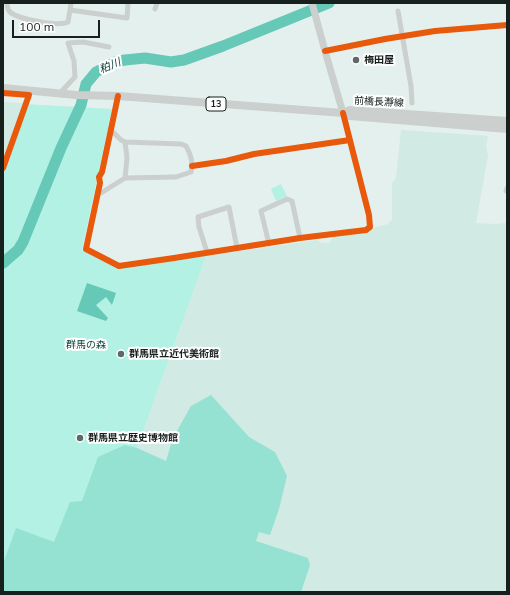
<!DOCTYPE html>
<html>
<head>
<meta charset="utf-8">
<style>
  body { margin:0 }
  #map { position:relative; width:510px; height:595px; overflow:hidden; background:#e3f0ed; font-family:Mulish,sans-serif }
  canvas { display:block }
  .frame { position:absolute; inset:0; border:4px solid #17201d; pointer-events:none }
  .scale { position:absolute; left:12px; top:20px; width:88px; height:18px; box-sizing:border-box; border:2px solid #17201d; border-top:0; padding-left:5px; font-size:12px; line-height:14px; white-space:nowrap; color:#17201d; -webkit-text-stroke:3px #fff; paint-order:stroke }
</style>
</head>
<body>
<div id="map">
<canvas width="510" height="595"></canvas>
<div class="frame"></div>
<div class="scale">100 m</div>
</div>
<script>
const c = document.querySelector('canvas').getContext('2d');
c.lineJoin = 'round';
function fillPath(path, color) {
  c.fillStyle = color;
  c.fill(path, 'evenodd');
}
function stroke(path, color, width, dash) {
  c.strokeStyle = color;
  c.lineWidth = width;
  c.lineCap = dash ? 'butt' : 'round';
  c.setLineDash(dash || []);
  c.stroke(path);
}
function write(font, color, halo, rows, align = 'center') {
  c.font = font + ' Mulish,"Noto Sans JP",sans-serif';
  c.lineWidth = 4;
  c.setLineDash([]);
  c.textBaseline = 'middle';
  c.strokeStyle = halo;
  c.fillStyle = color;
  for (const [text, x, y, turn = 0] of rows) {
    c.save();
    c.translate(x, y);
    c.rotate((+turn || 0) * Math.PI / 180);
    c.textAlign = isNaN(turn) ? turn : align;
    if (halo) c.strokeText(text, 0, 0);
    c.fillText(text, 0, 0);
    c.restore();
  }
}
fillPath(new Path2D(`
  M 3,102 L 23,103 L 3,159 Z
  M 401,130 L 488,136 L 486,146 L 488,155 L 476,223 L 495,224 L 507,223 L 507,592 L 83,592 L 137,448 L 206,256 L 317,240 L 322,243 L 329,243 L 333,237 L 368,232 L 373,228 L 388,224 L 389,222 L 392,221 L 392,183 L 396,178 Z`), '#d1eae4');
fillPath(new Path2D(`
  M 24,104 L 112,109 L 82,250 L 118,268 L 206,256 L 137,448 L 82,592 L 3,592 L 3,162 Z
  M 281,184 L 287,196 L 276,201 L 271,189 Z`), '#b2f1e4');
fillPath(new Path2D(`
  M 211,395 L 249,437 L 275,452 L 287,476 L 279,509 L 270,535 L 259,532 L 256,541 L 308,558 L 310,565 L 301,592 L 3,592 L 3,564 L 16,528 L 54,542 L 70,502 L 82,501 L 98,457 L 125,445 L 137,448 L 166,461 L 173,438 L 191,406 Z`), '#95e1d2');
fillPath(new Path2D(`
  M 87,283 L 116,293 L 112,305 L 106,297 L 96,305 L 108,318 L 106,321 L 77,311 Z`), '#66c8b7');
stroke(new Path2D(`
  M 3,263 L 18,250 L 23,242 L 61,148 L 81,105 L 86,84 L 96,72 L 115,62 L 125,60 L 145,58 L 171,62 L 184,60 L 223,46 L 329,3`), '#66c8b7', 11);
stroke(new Path2D(`
  M 7,3 C 7,6 7,9 10,12 C 18,19 58,27 68,22 L 70,10 L 127,18 L 128,3
  M 155,9 L 157,3
  M 70,10 L 71,3
  M 398,11 L 411,86 L 412,103
  M 325,51 L 385,39 L 435,31 L 507,25
  M 60,93 L 75,77 L 74,61 L 68,43 L 83,42 L 109,47
  M 118,96 L 102,172 L 99,177 L 100,183 L 86,249 L 119,266 L 174,258 L 300,238 L 366,230 L 370,227 L 369,215 L 343,113
  M 125,142 L 127,158 L 125,178
  M 192,166 L 226,161 L 254,154 L 350,140
  M 506,191 L 507,188
  M 97,192 L 101,193 L 125,178 L 176,177 L 191,172 C 193,162 191,155 186,146 L 181,144 L 125,142 L 121,140 L 110,129
  M 269,244 L 261,211 L 287,199 L 292,201 L 300,238
  M 207,252 L 199,227 L 198,217 L 229,207 L 237,248`), '#cbcfcd', 5);
stroke(new Path2D(`
  M 312,3 L 325,51 L 343,113`), '#cbcfcd', 7);
stroke(new Path2D(`
  M 3,88 L 76,95 L 118,96 L 343,113
  M 507,121 L 350,110 L 343,113 L 350,116 L 507,129`), '#cbcfcd', 8);
stroke(new Path2D(`
  M 325,51 L 385,39 L 435,31 L 507,25
  M 3,93 L 29,95 L 3,168
  M 118,96 L 102,172 L 99,177 L 100,183 L 86,249 L 119,266 L 174,258 L 300,238 L 366,230 L 370,227 L 369,215 L 343,113
  M 192,166 L 226,161 L 254,154 L 350,140`), '#e8590c', 6);
for (const [x, y, r, color] of [
  [356,60,4,"#5e6966"],
  [121,354,4,"#5e6966"],
  [80,438,4,"#5e6966"]
]) {
  const dot = new Path2D();
  dot.arc(x, y, r, 0, 2 * Math.PI);
  c.fillStyle = color;
  c.fill(dot);
  stroke(dot, '#fff', 1.5);
}
for (const [x, y, w] of [
  [216,104,20]
]) {
  const box = new Path2D();
  box.roundRect(x - w / 2, y - 7, w, 14, 3);
  c.fillStyle = '#fff';
  c.fill(box);
  stroke(box, '#17201d', 1);
}
write('bold 9px', '#17201d', null, [
  ["13",216,104]
]);
write('bold 10px', '#17201d', '#fff', [
  ["梅田屋",364,60],
  ["群馬県立近代美術館",129,354],
  ["群馬県立歴史博物館",88,438]
], 'left');
write('10px', '#17201d', '#fff', [
  ["前橋長瀞線",379,102,3]
]);
write('10px', '#0e473d', '#fff', [
  ["群馬の森",86,345]
]);
write('italic 11px', '#0f473d', '#fff', [
  ["粕川",110,66,-22]
]);
</script>
</body>
</html>
